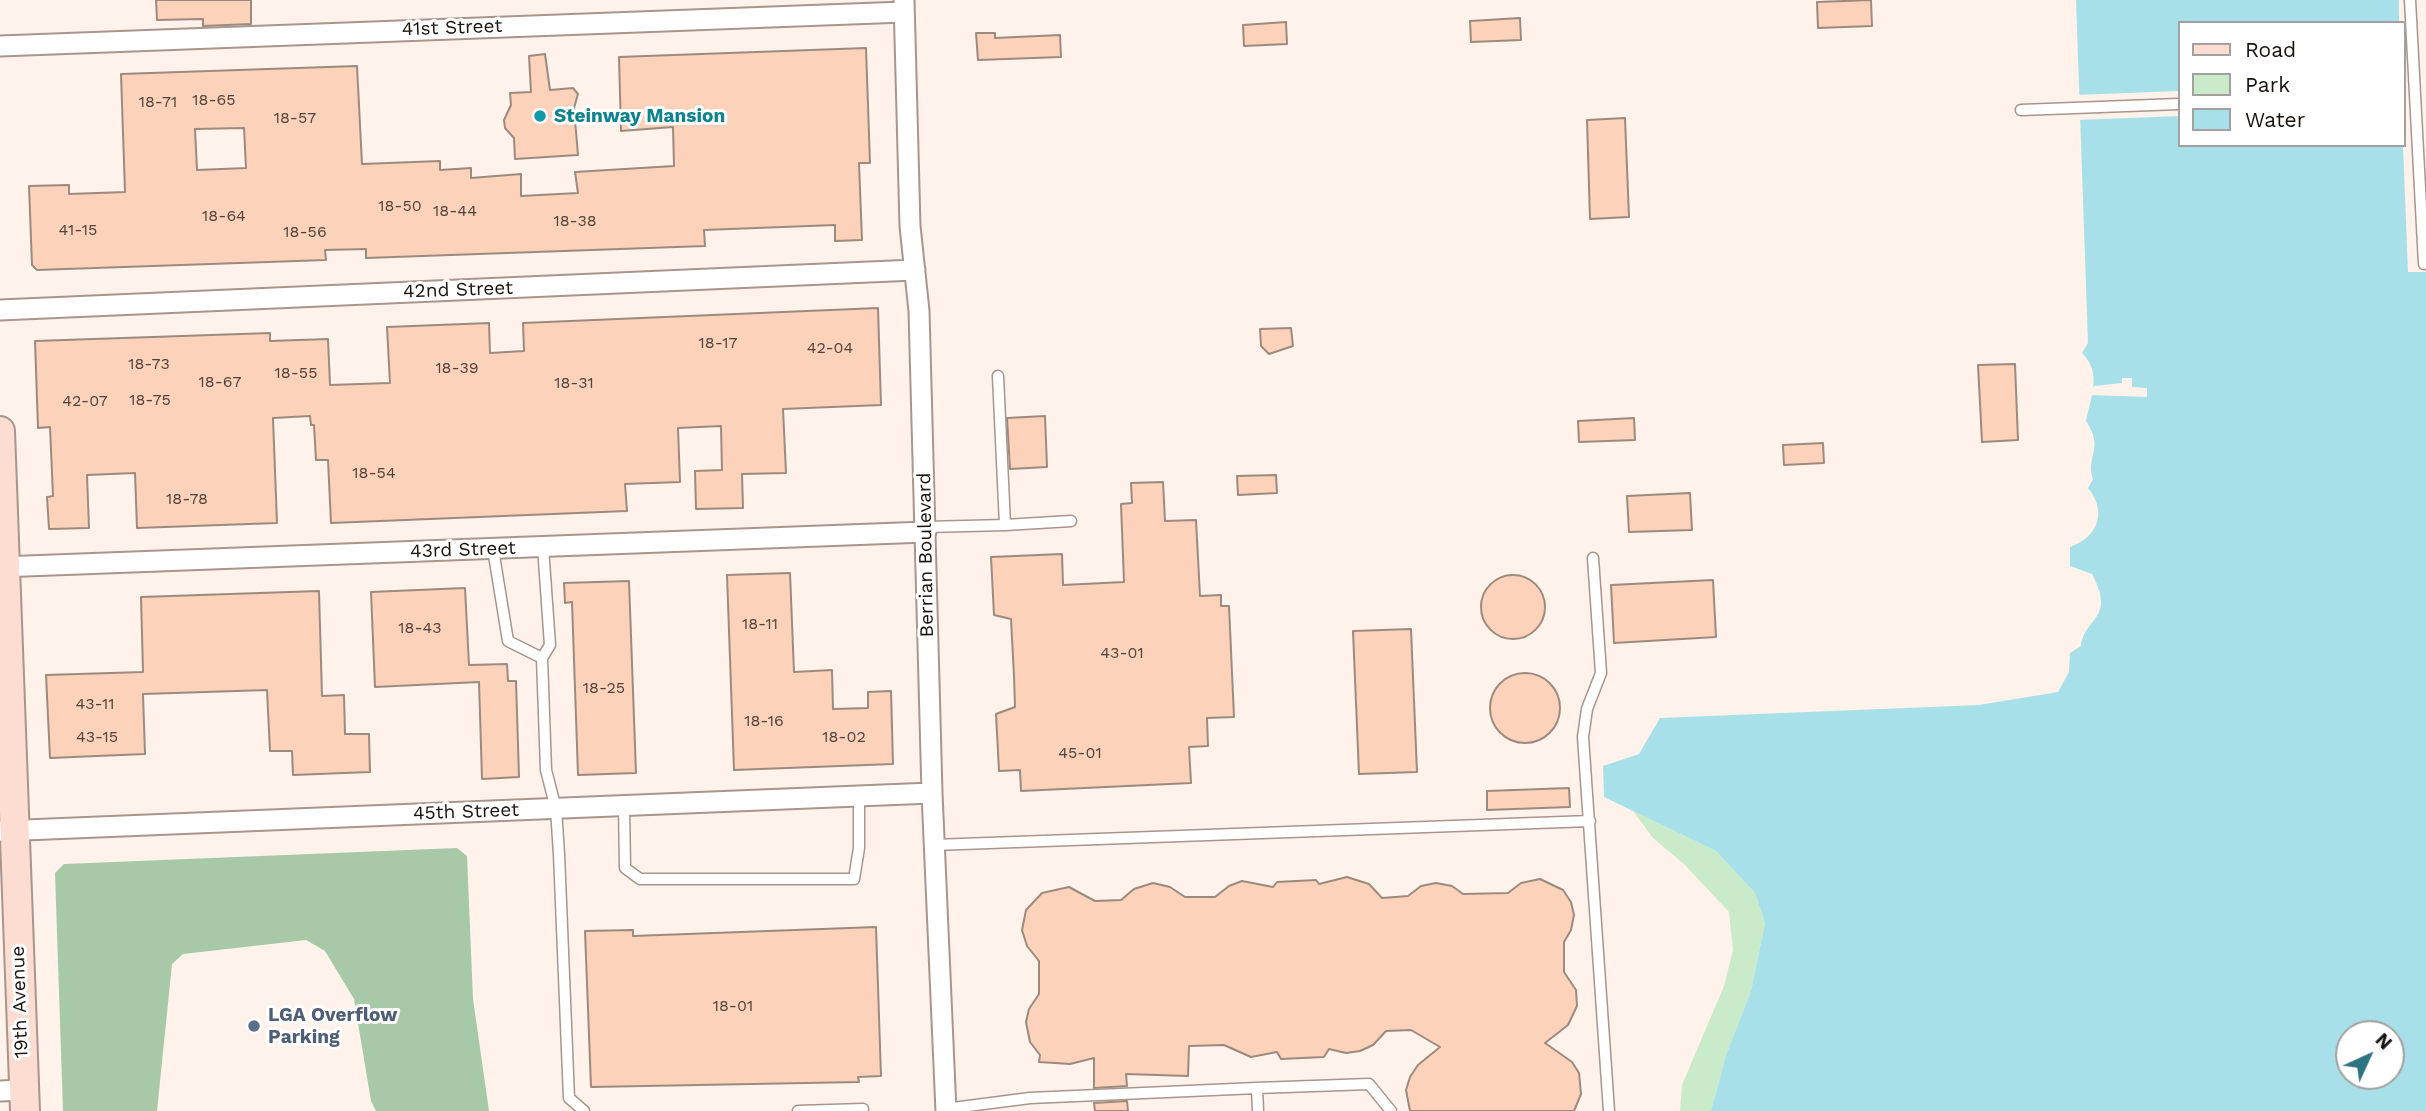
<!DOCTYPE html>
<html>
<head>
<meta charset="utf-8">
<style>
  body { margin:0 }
  #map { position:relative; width:2426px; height:1111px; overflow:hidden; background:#fef2eb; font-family:"Work Sans",sans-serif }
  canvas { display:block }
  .legend { position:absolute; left:2178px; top:21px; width:228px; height:126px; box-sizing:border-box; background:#fff; border:2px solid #a3a19f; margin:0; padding:9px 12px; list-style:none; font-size:21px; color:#19130f }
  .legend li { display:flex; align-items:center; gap:14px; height:35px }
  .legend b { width:35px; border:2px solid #a3a19f }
  .north { position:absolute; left:2335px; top:1020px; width:70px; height:70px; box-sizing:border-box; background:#fff; border:2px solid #a3a19f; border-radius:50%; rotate:45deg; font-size:19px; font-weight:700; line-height:28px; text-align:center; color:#19130f }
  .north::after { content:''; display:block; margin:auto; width:24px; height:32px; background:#2e7382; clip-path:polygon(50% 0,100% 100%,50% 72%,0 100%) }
</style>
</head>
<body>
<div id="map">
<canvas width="2426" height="1111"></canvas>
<ul class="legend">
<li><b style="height:9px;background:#fdddd2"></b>Road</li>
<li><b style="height:19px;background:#c9ebca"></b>Park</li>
<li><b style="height:19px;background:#a8e0e9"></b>Water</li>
</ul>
<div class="north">N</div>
</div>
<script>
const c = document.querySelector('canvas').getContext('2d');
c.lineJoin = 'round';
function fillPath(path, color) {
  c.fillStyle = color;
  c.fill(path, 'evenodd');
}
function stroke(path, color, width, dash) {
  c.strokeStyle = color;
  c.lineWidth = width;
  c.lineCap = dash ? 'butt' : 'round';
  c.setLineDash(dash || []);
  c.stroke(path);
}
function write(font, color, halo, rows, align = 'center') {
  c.font = font + ' "Work Sans",sans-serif';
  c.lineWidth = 6;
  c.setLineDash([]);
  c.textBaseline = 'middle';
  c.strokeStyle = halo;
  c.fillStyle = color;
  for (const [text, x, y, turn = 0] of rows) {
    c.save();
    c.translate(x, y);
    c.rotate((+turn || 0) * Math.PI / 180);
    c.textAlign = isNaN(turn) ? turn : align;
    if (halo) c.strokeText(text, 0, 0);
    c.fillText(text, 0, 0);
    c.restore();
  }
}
fillPath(new Path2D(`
  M 1633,811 L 1716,851 L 1755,893 L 1765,923 L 1751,991 L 1726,1055 L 1711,1111 L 1680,1111 L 1682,1085 L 1724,986 L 1733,950 L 1729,912 L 1684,864 L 1653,838 Z`), '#c9ebca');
fillPath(new Path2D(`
  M 457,848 L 467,856 L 473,999 L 489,1111 L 376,1111 L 371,1101 L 354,999 L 325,951 L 306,940 L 183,954 L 172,964 L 157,1111 L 63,1111 L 55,873 L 64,864 Z`), '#a7c9a8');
fillPath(new Path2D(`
  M 2076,0 L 2426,0 L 2426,1111 L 1711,1111 L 1726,1055 L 1751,991 L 1765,923 L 1755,893 L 1716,851 L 1604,797 L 1603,766 L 1639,754 L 1660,718 L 1979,705 L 2058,692 L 2069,672 L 2070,653 L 2081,646 C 2085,616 2116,620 2092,574 L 2070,566 L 2070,547 C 2097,538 2108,512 2088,488 L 2093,479 C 2085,457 2105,449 2086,421 C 2091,397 2102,372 2082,353 L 2088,343 ZM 2179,23 L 2403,23 L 2403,145 L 2179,145 ZM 2349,1034 L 2391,1034 L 2391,1076 L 2349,1076 Z`), '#a8e0e9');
fillPath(new Path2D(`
  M 2399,0 L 2426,0 L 2426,272 L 2408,272 L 2403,145 L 2403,23 L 2399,23 Z
  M 2179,91 L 2179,116 L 2077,120 L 2076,95 Z
  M 2122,378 L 2132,378 L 2132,387 L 2147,388 L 2147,397 L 2089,395 L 2094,386 L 2122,383 Z`), '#fef2eb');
const building = new Path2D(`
  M 156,0 L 251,0 L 251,24 L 203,26 L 203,19 L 157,20 Z
  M 1871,0 L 1872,26 L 1818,28 L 1817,2 Z
  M 1520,18 L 1521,40 L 1471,42 L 1470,21 Z
  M 1286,22 L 1287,44 L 1244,46 L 1243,25 Z
  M 976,33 L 995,33 L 995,38 L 1060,35 L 1061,57 L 978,60 Z
  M 866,48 L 870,163 L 859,163 L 862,240 L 835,241 L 835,225 L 704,230 L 705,246 L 366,258 L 366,249 L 325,250 L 326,260 L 37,270 L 32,265 L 29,186 L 69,185 L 69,194 L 125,192 L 121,74 L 357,66 L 362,164 L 440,161 L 440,170 L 471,168 L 471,178 L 521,174 L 521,196 L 578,193 L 575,172 L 674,166 L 673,127 L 621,131 L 619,57 ZM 244,128 L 246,168 L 197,170 L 195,129 Z
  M 545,54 L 550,90 L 573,88 L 578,94 L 574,108 L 578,155 L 515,159 L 514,138 L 505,128 L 504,120 L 511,105 L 510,93 L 531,92 L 529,56 Z
  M 1625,118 L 1629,217 L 1590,219 L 1587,120 Z
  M 878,308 L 881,405 L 783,409 L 786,473 L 742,474 L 743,508 L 696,509 L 695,471 L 722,470 L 721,426 L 678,428 L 680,482 L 625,484 L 627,511 L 331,523 L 328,460 L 316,460 L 314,425 L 311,425 L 310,416 L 273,418 L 277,523 L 137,528 L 135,473 L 87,475 L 89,528 L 49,529 L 47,497 L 53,496 L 50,427 L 38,428 L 35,341 L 270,333 L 270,341 L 328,339 L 330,385 L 390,383 L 387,327 L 489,323 L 490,353 L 524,351 L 523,323 Z
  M 1291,328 L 1293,346 L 1269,354 L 1261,346 L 1260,329 Z
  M 2015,364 L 2018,440 L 1982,442 L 1978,365 Z
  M 1045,416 L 1047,467 L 1010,469 L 1007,418 Z
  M 1634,418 L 1635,440 L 1579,442 L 1578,421 Z
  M 1823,443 L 1824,463 L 1784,465 L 1783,445 Z
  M 1276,475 L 1277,493 L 1238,495 L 1237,476 Z
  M 1163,482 L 1165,521 L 1196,520 L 1200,596 L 1221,595 L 1221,606 L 1229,606 L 1234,717 L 1207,718 L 1208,746 L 1189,747 L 1191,783 L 1021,791 L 1020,770 L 999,771 L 996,714 L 1015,707 L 1014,676 L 1011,619 L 994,615 L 991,557 L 1062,554 L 1063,585 L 1124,582 L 1121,504 L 1132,503 L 1131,483 Z
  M 1690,493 L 1692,530 L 1629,532 L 1627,496 Z
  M 790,573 L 794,672 L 832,670 L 833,709 L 868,708 L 868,692 L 891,691 L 893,764 L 734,770 L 727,575 Z
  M1481 607a32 32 0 1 1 64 0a32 32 0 1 1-64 0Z
  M 1713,580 L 1716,637 L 1614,643 L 1611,585 Z
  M 629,581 L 636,773 L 578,775 L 572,602 L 565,603 L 564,583 Z
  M 465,588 L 469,665 L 507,664 L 508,681 L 516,681 L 519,777 L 482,779 L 479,682 L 375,687 L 371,592 Z
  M 319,591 L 322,696 L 344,695 L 345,734 L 369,734 L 370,772 L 293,775 L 292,751 L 270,751 L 267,690 L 143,694 L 145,754 L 50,758 L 46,675 L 143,672 L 141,597 Z
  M 1411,629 L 1417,772 L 1359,774 L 1353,631 Z
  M1490 708a35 35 0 1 1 70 0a35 35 0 1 1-70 0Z
  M 1569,788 L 1570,807 L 1487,810 L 1487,791 Z
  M 1347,877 L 1369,884 L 1382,898 L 1408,896 L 1421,886 L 1436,883 L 1452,886 L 1463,894 L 1508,893 L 1521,883 L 1540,879 L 1563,890 L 1571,902 L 1574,915 L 1571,930 L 1564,942 L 1564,972 L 1576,990 L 1577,1006 L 1568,1025 L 1545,1043 L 1572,1062 L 1579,1073 L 1581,1094 L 1574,1111 L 1410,1111 L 1406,1090 L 1410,1077 L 1418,1065 L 1440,1047 L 1411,1030 L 1386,1031 L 1373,1045 L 1360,1051 L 1346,1053 L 1329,1049 L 1324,1057 L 1281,1059 L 1277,1052 L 1251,1057 L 1224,1045 L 1189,1046 L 1188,1076 L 1126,1074 L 1127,1086 L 1094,1088 L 1094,1058 L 1070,1064 L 1039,1062 L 1040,1055 L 1030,1042 L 1026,1022 L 1029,1009 L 1039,994 L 1039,961 L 1027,946 L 1022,930 L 1026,910 L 1042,893 L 1069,887 L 1095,901 L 1121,900 L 1134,889 L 1153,883 L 1170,887 L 1185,897 L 1215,897 L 1229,886 L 1242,881 L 1273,887 L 1277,882 L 1316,880 L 1319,884 Z
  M 876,927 L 881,1076 L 858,1077 L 859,1082 L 591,1087 L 585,931 L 633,930 L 633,936 Z
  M 1127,1101 L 1128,1111 L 1095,1111 L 1094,1103 Z`);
fillPath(building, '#fdd2ba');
stroke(building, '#9c8a7f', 2);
const lane = new Path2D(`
  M 2410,0 L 2424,264
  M 2021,110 L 2179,104
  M 1005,525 L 1071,521
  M 926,527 L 1005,525 L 998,376
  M 543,547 L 550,645 L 542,658 L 546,770 L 556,809 L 559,854 L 569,1098 L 584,1111
  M 493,549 L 508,641 L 542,658
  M 1593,558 L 1601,673 L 1587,709 L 1583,737 L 1609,1111
  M 624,806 L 625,868 L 640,879 L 854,879 L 859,848 L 859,796
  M 934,845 L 1590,821
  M 1257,1088 L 1369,1084 L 1391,1111
  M 945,1109 L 1030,1098 L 1257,1088 L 1258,1111
  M 798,1111 L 863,1109`);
const street = new Path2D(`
  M 904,0 L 910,226 L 919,311 L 932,793 L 946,1111
  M 0,46 L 904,12
  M 0,310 L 915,270
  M 0,567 L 926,532
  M 0,831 L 932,793
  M 0,1091 L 24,1090`);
const secondary = new Path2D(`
  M 0,431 L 25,1111`);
stroke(lane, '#a8958b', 13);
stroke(street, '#a8958b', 23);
stroke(secondary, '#a8958b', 32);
stroke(lane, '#fff', 10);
stroke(street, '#fff', 19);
stroke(secondary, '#fdddd2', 28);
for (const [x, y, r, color] of [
  [540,116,7,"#0f9aa8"],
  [254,1026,7,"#5c6f8a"]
]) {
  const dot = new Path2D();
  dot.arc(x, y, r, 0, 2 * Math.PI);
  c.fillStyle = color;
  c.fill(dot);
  stroke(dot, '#fff', 2.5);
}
write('16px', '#52433a', null, [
  ["18-65",214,100],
  ["18-71",158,102],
  ["18-57",295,118],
  ["18-50",400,206],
  ["18-44",455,211],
  ["18-64",224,216],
  ["18-38",575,221],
  ["41-15",78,230],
  ["18-56",305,232],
  ["18-17",718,343],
  ["42-04",830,348],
  ["18-73",149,364],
  ["18-39",457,368],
  ["18-55",296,373],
  ["18-67",220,382],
  ["18-31",574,383],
  ["18-75",150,400],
  ["42-07",85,401],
  ["18-54",374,473],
  ["18-78",187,499],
  ["18-11",760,624],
  ["18-43",420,628],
  ["43-01",1122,653],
  ["18-25",604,688],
  ["43-11",95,704],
  ["18-16",764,721],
  ["43-15",97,737],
  ["18-02",844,737],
  ["45-01",1080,753],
  ["18-01",733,1006]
]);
write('19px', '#19130f', '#fff', [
  ["41st Street",452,28,-2],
  ["42nd Street",458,290,-2],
  ["43rd Street",463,550,-2],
  ["Berrian Boulevard",926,555,-91],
  ["45th Street",466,812,-2],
  ["19th Avenue",20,1002,-92]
]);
write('bold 19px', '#0d838f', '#fff', [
  ["Steinway Mansion",554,116]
], 'left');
write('bold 19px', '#4e5e75', '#fff', [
  ["LGA Overflow",268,1015],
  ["Parking",268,1037]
], 'left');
</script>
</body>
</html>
